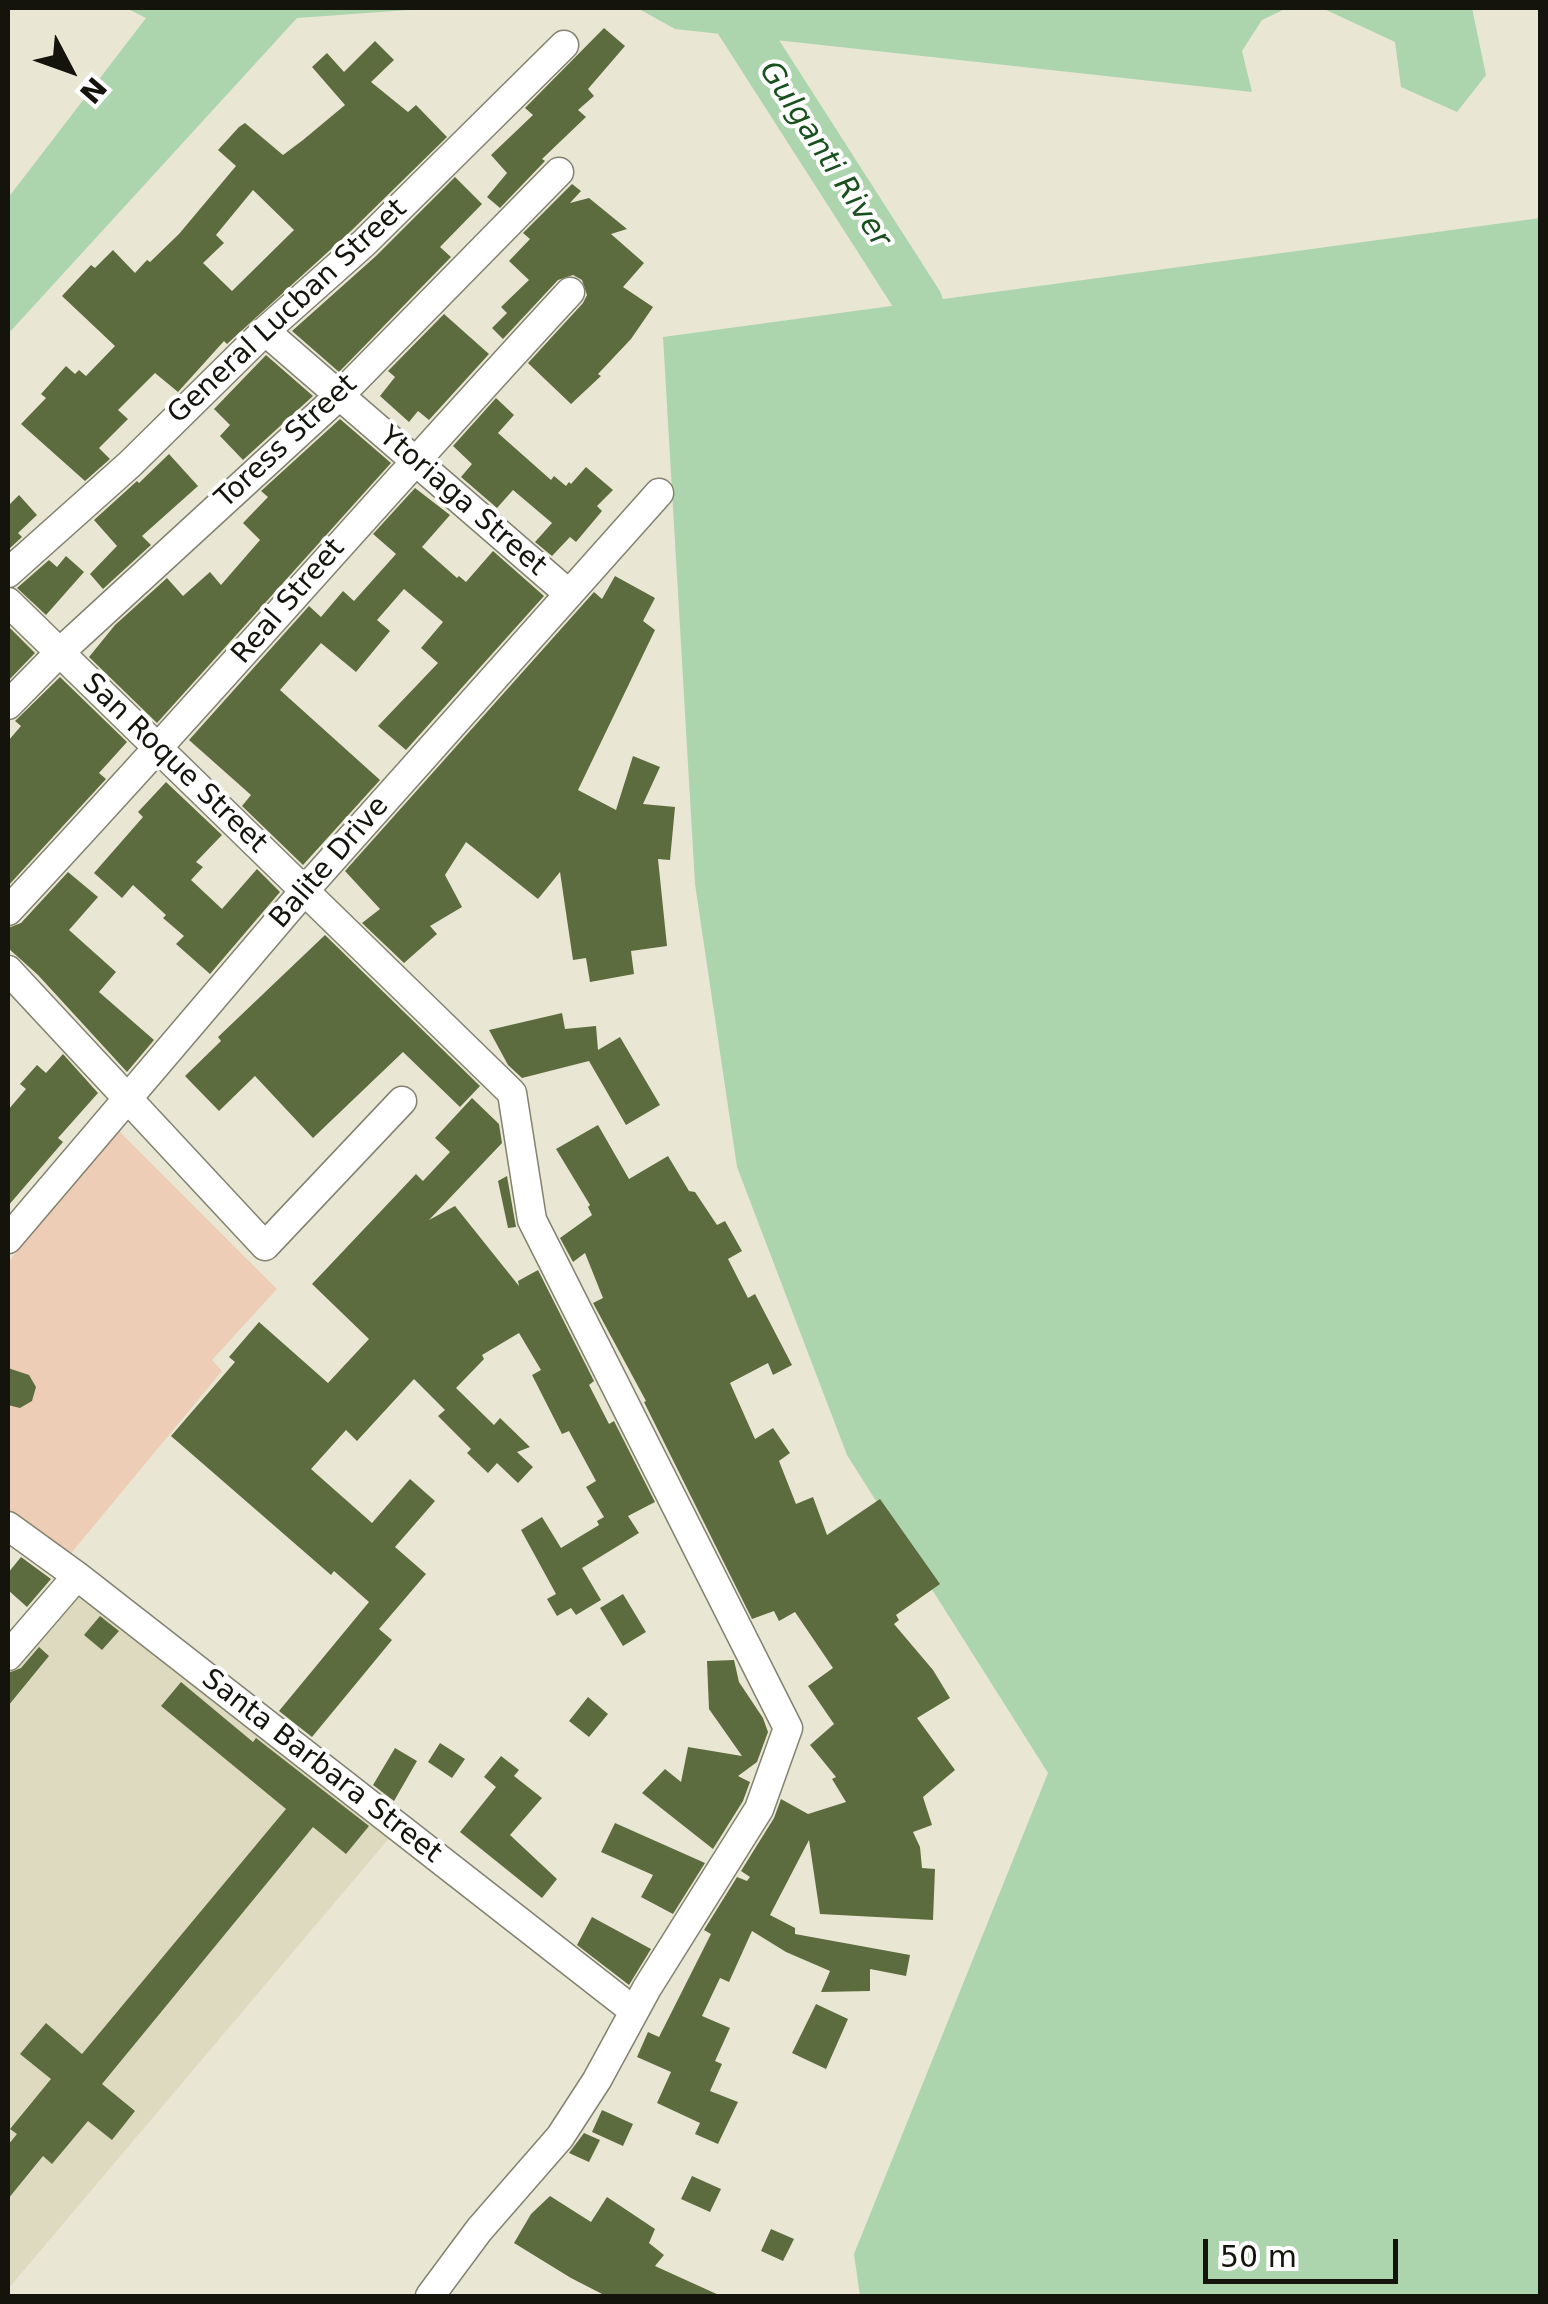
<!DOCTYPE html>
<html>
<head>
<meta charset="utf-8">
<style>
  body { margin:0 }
  #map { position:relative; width:1548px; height:2304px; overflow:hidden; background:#e9e7d3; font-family:"DejaVu Sans",sans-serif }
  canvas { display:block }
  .frame { position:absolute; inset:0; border:10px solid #14130c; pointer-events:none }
  .north { position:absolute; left:20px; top:20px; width:100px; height:100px; -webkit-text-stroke:8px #fff; paint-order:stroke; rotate:131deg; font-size:28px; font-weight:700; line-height:40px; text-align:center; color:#14130c }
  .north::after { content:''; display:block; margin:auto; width:35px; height:45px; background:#14130c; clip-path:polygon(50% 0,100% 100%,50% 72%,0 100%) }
  .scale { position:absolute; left:1203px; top:2239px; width:195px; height:45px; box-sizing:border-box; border:5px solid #14130c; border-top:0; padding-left:12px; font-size:30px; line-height:35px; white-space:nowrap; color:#14130c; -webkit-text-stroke:8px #fff; paint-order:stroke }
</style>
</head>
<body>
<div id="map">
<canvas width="1548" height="2304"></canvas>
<div class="frame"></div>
<div class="north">N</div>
<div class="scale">50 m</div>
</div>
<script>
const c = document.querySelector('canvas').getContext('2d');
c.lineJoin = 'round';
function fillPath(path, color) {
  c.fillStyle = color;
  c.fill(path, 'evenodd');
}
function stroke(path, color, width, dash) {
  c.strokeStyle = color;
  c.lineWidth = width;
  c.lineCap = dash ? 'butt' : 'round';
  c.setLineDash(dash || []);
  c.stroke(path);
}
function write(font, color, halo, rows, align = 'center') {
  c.font = font + ' "DejaVu Sans",sans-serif';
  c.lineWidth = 8;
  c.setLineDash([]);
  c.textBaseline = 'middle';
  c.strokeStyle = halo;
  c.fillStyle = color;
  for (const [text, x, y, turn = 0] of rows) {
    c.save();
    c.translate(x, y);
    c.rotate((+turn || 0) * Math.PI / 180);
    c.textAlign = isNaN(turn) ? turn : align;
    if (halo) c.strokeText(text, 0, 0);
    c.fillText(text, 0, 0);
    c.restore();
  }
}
fillPath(new Path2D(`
  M 75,1585 L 391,1836 L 8,2289 L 8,1662 Z`), '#dddabf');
fillPath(new Path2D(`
  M 118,1130 L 277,1289 L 212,1360 L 222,1371 L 68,1557 L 8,1510 L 8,1262 Z`), '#eecdb6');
fillPath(new Path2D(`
  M 126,8 L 437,8 L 297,18 L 8,334 L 8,198 L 146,18 Z
  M 617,8 L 1287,8 L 1262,20 L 1242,51 L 1252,92 L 675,29 L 641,10 Z
  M 1322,8 L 1472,8 L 1486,75 L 1457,112 L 1401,87 L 1395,42 Z
  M 1540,218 L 1540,2296 L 860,2296 L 854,2254 L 1048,1773 L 847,1455 L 737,1167 L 695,884 L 663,337 Z`), '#add5ad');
stroke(new Path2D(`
  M 730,8 L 919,303`), '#add5ad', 48);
fillPath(new Path2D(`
  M 604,28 L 625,46 L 588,89 L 594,96 L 578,110 L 586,117 L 542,159 L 545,161 L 500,208 L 487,197 L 507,173 L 491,155 L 533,115 L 525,108 Z
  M 375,41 L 394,60 L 371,82 L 408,112 L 416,105 L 447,137 L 352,230 L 227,344 L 224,341 L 178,392 L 155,373 L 118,410 L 128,419 L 99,448 L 110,459 L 85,481 L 21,424 L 46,398 L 41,394 L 66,366 L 75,374 L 79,370 L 86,376 L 115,346 L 62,296 L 91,265 L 95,268 L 113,250 L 135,273 L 147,260 L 150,262 L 179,234 L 236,166 L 218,150 L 239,127 L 245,123 L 283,155 L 303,140 L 345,105 L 312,67 L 327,53 L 344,72 ZM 253,190 L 294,230 L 232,291 L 203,263 L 224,243 L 216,235 Z
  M 455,177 L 482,204 L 440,247 L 451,257 L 339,372 L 292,331 L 376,256 Z
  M 572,184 L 581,191 L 570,203 L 589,198 L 627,229 L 611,234 L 644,263 L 623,287 L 653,307 L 631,339 L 598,374 L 601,376 L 571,404 L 528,363 L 583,303 L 587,295 L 582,280 L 573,275 L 558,280 L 503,339 L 492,328 L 507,313 L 501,307 L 529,280 L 509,261 L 530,239 L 523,233 Z
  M 444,314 L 489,354 L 429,420 L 418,411 L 409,422 L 380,396 L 395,377 L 388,371 Z
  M 266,355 L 313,396 L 243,460 L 220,436 L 230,425 L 214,409 Z
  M 496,398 L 514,415 L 498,433 L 551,480 L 554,476 L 566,486 L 569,482 L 571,484 L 586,467 L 613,490 L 597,506 L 602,511 L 576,542 L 570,537 L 552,556 L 535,542 L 552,523 L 513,490 L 497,508 L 461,477 L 472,464 L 453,446 Z
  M 340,419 L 391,463 L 157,723 L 89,657 L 115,625 L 167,578 L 183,596 L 210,572 L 221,585 L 260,540 L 243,523 L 268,497 L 261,491 Z
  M 169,454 L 198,486 L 142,536 L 151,545 L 103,589 L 90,574 L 117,546 L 94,520 L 137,481 L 139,483 Z
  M 415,488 L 450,515 L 422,547 L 457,578 L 459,576 L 466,582 L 493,551 L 544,596 L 406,750 L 378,726 L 438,663 L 421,648 L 443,622 L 404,589 L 377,620 L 390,631 L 356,672 L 321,643 L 280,690 L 380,780 L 303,865 L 242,806 L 251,795 L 189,740 L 309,606 L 321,617 L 343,591 L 354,601 L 396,554 L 373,534 Z
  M 19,495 L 37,515 L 18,533 L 22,537 L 8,550 L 8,506 Z
  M 66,556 L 84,572 L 46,615 L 17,588 L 49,560 L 57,567 Z
  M 615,576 L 655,598 L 643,621 L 655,630 L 578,790 L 616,810 L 633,756 L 660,767 L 643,804 L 675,807 L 670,860 L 658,859 L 667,946 L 631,951 L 634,974 L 590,982 L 586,958 L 573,960 L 560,872 L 538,899 L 466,842 L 445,875 L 462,907 L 430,926 L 437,934 L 404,963 L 362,923 L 380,909 L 345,871 L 594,592 L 602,599 Z
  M 8,626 L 35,653 L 8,681 Z
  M 60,677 L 127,742 L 99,773 L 106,779 L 8,886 L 8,741 L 21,726 L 15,721 Z
  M 166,782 L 222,835 L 196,862 L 203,867 L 191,880 L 222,909 L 257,869 L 280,892 L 210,974 L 176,944 L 184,936 L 163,918 L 166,915 L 133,885 L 122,898 L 94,873 L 143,817 L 138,812 Z
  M 68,872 L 98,897 L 69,930 L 116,972 L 99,992 L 154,1040 L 127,1072 L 38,975 L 8,948 L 8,928 L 21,923 Z
  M 325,935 L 480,1086 L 460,1107 L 403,1052 L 313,1138 L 255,1076 L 219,1111 L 185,1076 L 221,1041 L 218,1037 Z
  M 562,1013 L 565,1029 L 596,1026 L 598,1050 L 620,1037 L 660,1105 L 626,1125 L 589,1061 L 522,1078 L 508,1065 L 489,1030 Z
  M 63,1054 L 98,1093 L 58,1138 L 63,1142 L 8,1206 L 8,1110 L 26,1089 L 20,1084 L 37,1065 L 46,1073 Z
  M 472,1098 L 499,1124 L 502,1143 L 429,1220 L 455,1206 L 519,1286 L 518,1281 L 538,1270 L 594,1381 L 589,1385 L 609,1424 L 614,1421 L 655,1502 L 628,1516 L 639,1533 L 582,1568 L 601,1600 L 576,1615 L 571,1608 L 557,1616 L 547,1599 L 556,1594 L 521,1530 L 542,1517 L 561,1548 L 599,1525 L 597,1521 L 604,1517 L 586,1487 L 596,1481 L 569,1431 L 562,1434 L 532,1375 L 541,1370 L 519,1333 L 482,1355 L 484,1359 L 456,1388 L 494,1425 L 500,1418 L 530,1447 L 517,1452 L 533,1467 L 518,1483 L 497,1463 L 488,1473 L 467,1453 L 471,1449 L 438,1416 L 445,1410 L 414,1379 L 357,1441 L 346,1430 L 311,1469 L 372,1523 L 410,1479 L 435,1501 L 395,1547 L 426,1574 L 379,1629 L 392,1640 L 312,1737 L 279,1711 L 369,1602 L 334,1571 L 331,1575 L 171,1436 L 235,1362 L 229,1357 L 259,1322 L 328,1383 L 369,1339 L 312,1284 L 416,1174 L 423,1181 L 450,1152 L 435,1138 Z
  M 598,1125 L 629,1179 L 668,1156 L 689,1191 L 695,1192 L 717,1225 L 725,1221 L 742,1251 L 728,1259 L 748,1298 L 755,1294 L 792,1365 L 773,1375 L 768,1363 L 730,1383 L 755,1439 L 773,1428 L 790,1453 L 779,1461 L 796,1504 L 813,1497 L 827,1535 L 880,1499 L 940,1584 L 896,1615 L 899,1620 L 894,1624 L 933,1670 L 950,1698 L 917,1718 L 955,1770 L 923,1797 L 932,1825 L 913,1832 L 920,1847 L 922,1868 L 935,1869 L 933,1920 L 820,1914 L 809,1840 L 770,1915 L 795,1928 L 795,1934 L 910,1955 L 906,1976 L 870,1969 L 870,1991 L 821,1992 L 830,1971 L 786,1952 L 752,1931 L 729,1982 L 720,1978 L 702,2016 L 730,2028 L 715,2061 L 722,2064 L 710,2091 L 738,2102 L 718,2144 L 695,2134 L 700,2123 L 657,2103 L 671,2072 L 637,2057 L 648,2032 L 659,2037 L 711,1934 L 704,1930 L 737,1877 L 747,1881 L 750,1877 L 741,1871 L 774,1818 L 781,1799 L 808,1814 L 846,1802 L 832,1779 L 836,1777 L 810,1745 L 834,1724 L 808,1686 L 833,1668 L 795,1612 L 779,1621 L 774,1611 L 752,1619 L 644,1402 L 646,1401 L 593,1303 L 603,1298 L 585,1253 L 573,1262 L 560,1238 L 592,1215 L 588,1207 L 590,1205 L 556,1149 Z
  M 507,1176 L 516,1227 L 508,1228 L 498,1181 Z
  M 8,1368 L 29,1375 L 36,1387 L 32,1401 L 20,1408 L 8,1405 Z
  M 21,1557 L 51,1579 L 27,1607 L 8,1590 L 8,1573 Z
  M 623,1594 L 646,1632 L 623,1646 L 600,1608 Z
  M 100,1616 L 119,1631 L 102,1650 L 84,1635 Z
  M 39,1647 L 49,1656 L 8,1706 L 8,1673 L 21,1668 Z
  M 734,1660 L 739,1682 L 763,1718 L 768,1732 L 757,1762 L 738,1776 L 750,1782 L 743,1801 L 713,1849 L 642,1793 L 665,1769 L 681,1782 L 688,1747 L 742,1756 L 709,1709 L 707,1661 Z
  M 181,1682 L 253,1742 L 256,1738 L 369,1826 L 346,1854 L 313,1827 L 102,2084 L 135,2111 L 112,2140 L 88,2121 L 52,2164 L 43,2156 L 8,2199 L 8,2145 L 17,2134 L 10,2129 L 51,2079 L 20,2054 L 46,2023 L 82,2054 L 286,1809 L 161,1706 Z
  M 588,1697 L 608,1714 L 589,1737 L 569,1721 Z
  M 440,1743 L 465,1759 L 452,1778 L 428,1762 Z
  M 395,1748 L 417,1761 L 394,1801 L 373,1785 Z
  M 501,1756 L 519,1770 L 514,1776 L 542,1798 L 510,1835 L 557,1879 L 542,1898 L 460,1832 L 496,1787 L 484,1777 Z
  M 615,1823 L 705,1863 L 673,1914 L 641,1897 L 653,1875 L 601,1852 Z
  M 592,1917 L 651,1949 L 629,1985 L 577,1945 Z
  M 816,2004 L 848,2019 L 826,2069 L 792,2053 Z
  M 602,2110 L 633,2124 L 623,2146 L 592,2132 Z
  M 584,2133 L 600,2140 L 589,2162 L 569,2153 Z
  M 692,2176 L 721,2189 L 710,2212 L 681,2199 Z
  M 550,2196 L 591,2222 L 607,2197 L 655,2229 L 649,2243 L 664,2255 L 655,2266 L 721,2296 L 606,2296 L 571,2278 L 514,2243 L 531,2214 Z
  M 771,2229 L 794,2239 L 783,2261 L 761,2251 Z`), '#5d6c3e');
const minor = new Path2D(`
  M 265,331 L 569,594
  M 8,573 L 130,464 L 265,331 L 364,243 L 564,45
  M 8,602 L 512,1093 L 532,1220 L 788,1728 L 759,1809 L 647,1988 L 597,2080 L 560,2137 L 479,2230 L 430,2296
  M 8,705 L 59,653 L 340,395 L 559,172
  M 8,911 C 198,708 380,497 570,292
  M 8,970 L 265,1246 L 402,1101
  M 8,1239 L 305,890 L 659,493
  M 8,1526 L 77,1576 L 634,2011
  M 8,1656 L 77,1576`);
stroke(minor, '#83816f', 31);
stroke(minor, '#fff', 28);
write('28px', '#14130c', '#fff', [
  ["General Lucban Street",288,312,-43],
  ["Toress Street",287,442,-43],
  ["Ytoriaga Street",462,502,41],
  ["Real Street",289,602,-49],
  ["San Roque Street",174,764,44],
  ["Balite Drive",330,863,-49],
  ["Santa Barbara Street",321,1767,38]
]);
write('italic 30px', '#19511e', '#fff', [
  ["Gulganti River",824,155,57]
]);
</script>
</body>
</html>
